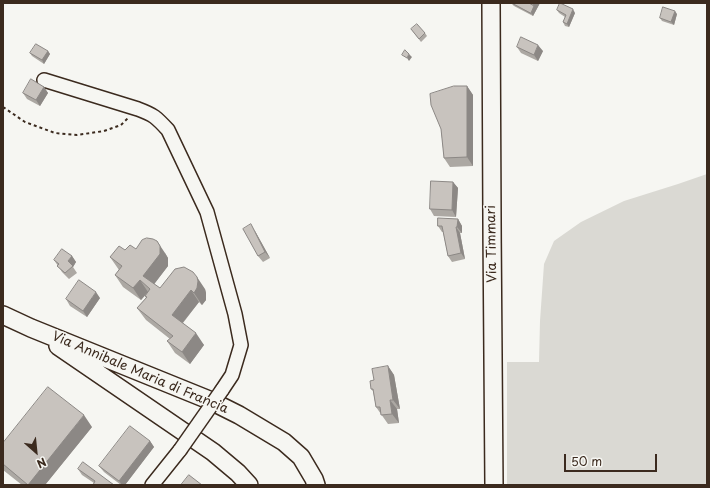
<!DOCTYPE html>
<html>
<head>
<meta charset="utf-8">
<style>
  body { margin:0 }
  #map { position:relative; width:710px; height:488px; overflow:hidden; background:#f6f6f2; font-family:"Playpen Sans",sans-serif }
  canvas { display:block }
  .frame { position:absolute; inset:0; border:4px solid #3b2a1e; pointer-events:none }
  .north { position:absolute; left:16px; top:432px; width:40px; height:40px; -webkit-text-stroke:3px #f6f6f2; paint-order:stroke; rotate:153deg; font-size:11px; font-weight:700; line-height:16px; text-align:center; color:#3b2a1e }
  .north::after { content:''; display:block; margin:auto; width:14px; height:18px; background:#3b2a1e; clip-path:polygon(50% 0,100% 100%,50% 72%,0 100%) }
  .scale { position:absolute; left:564px; top:454px; width:93px; height:18px; box-sizing:border-box; border:2px solid #3b2a1e; border-top:0; padding-left:5px; font-size:12px; line-height:14px; white-space:nowrap; color:#3b2a1e; -webkit-text-stroke:3px #f6f6f2; paint-order:stroke }
</style>
</head>
<body>
<div id="map">
<canvas width="710" height="488"></canvas>
<div class="frame"></div>
<div class="north">N</div>
<div class="scale">50 m</div>
</div>
<script>
const c = document.querySelector('canvas').getContext('2d');
c.lineJoin = 'round';
function fillPath(path, color) {
  c.fillStyle = color;
  c.fill(path, 'evenodd');
}
function stroke(path, color, width, dash) {
  c.strokeStyle = color;
  c.lineWidth = width;
  c.lineCap = dash ? 'butt' : 'round';
  c.setLineDash(dash || []);
  c.stroke(path);
}
function write(font, color, halo, rows, align = 'center') {
  c.font = font + ' "Playpen Sans",sans-serif';
  c.lineWidth = 3;
  c.setLineDash([]);
  c.textBaseline = 'middle';
  c.strokeStyle = halo;
  c.fillStyle = color;
  for (const [text, x, y, turn = 0] of rows) {
    c.save();
    c.translate(x, y);
    c.rotate((+turn || 0) * Math.PI / 180);
    c.textAlign = isNaN(turn) ? turn : align;
    if (halo) c.strokeText(text, 0, 0);
    c.fillText(text, 0, 0);
    c.restore();
  }
}
fillPath(new Path2D(`
  M 707,174 L 707,485 L 507,485 L 507,362 L 539,362 L 540,321 L 544,264 L 554,241 L 581,222 L 624,201 L 678,184 Z`), '#dad9d3');
const minor = new Path2D(`
  M 44,80 L 138,109 C 154,115 156,117 168,130 L 207,212 L 235,314 L 241,345 L 232,375 L 222,390
  M 152,485 L 180,450`);
const major = new Path2D(`
  M 491,3 C 491,164 493,324 494,485
  M 3,315 L 31,328 L 209,400 L 239,415 L 284,442 L 301,457 L 314,479 L 316,485
  M 58,346 L 213,452 L 238,473 L 249,485`);
stroke(minor, '#3b2a1e', 16);
stroke(major, '#3b2a1e', 20);
stroke(new Path2D(`
  M 3,107 L 25,122 L 55,133 L 77,135 L 104,131 L 121,125 L 128,118`), '#3b2a1e', 2, [3, 3]);
stroke(minor, '#f6f6f2', 13);
stroke(major, '#f6f6f2', 17);
const minorBridge = new Path2D(`
  M 180,450 L 222,390`);
stroke(minorBridge, '#3b2a1e', 16, []);
stroke(minorBridge, '#f6f6f2', 13);
fillPath(new Path2D(`
  M 511,3 L 540,3 L 533,16 L 514,6 Z
  M 557,10 L 575,13 L 569,27 L 565,26 L 563,22 L 565,17 L 559,13 Z
  M 677,14 L 674,25 L 662,21 L 660,18 Z
  M 411,29 L 425,33 L 427,36 L 421,42 Z
  M 517,47 L 543,51 L 538,61 L 521,53 Z
  M 48,51 L 50,54 L 44,64 L 32,56 L 30,53 Z
  M 467,86 L 473,95 L 473,166 L 450,167 L 444,158 L 441,129 Z
  M 44,87 L 48,93 L 40,106 L 27,99 L 23,93 Z
  M 453,182 L 458,188 L 456,217 L 434,216 L 430,209 Z
  M 458,219 L 462,226 L 462,233 L 460,233 L 465,259 L 452,262 L 448,256 L 443,232 L 442,232 L 438,226 Z
  M 255,231 L 270,258 L 263,262 L 258,256 Z
  M 136,249 L 165,253 L 168,258 L 168,266 L 154,284 L 160,288 L 205,289 L 206,293 L 206,300 L 202,305 L 199,302 L 183,323 L 204,345 L 190,364 L 175,353 L 167,341 L 170,339 L 146,320 L 137,308 L 146,298 L 145,296 L 148,292 L 141,300 L 123,287 L 115,275 L 119,270 L 110,257 L 125,250 Z
  M 72,256 L 76,262 L 73,267 L 77,273 L 69,279 L 62,272 L 54,260 Z
  M 100,298 L 87,317 L 70,306 L 66,299 Z
  M 388,366 L 394,375 L 400,409 L 397,409 L 399,423 L 388,424 L 376,407 L 373,391 L 371,389 L 374,380 Z
  M 92,427 L 45,485 L 22,485 L 3,470 L 3,443 Z
  M 150,441 L 154,447 L 125,485 L 121,485 L 104,472 L 99,466 Z
  M 78,469 L 114,485 L 94,483 L 82,475 Z`), '#aca8a3');
fillPath(new Path2D(`
  M 532,3 L 540,3 L 533,16 L 531,13 L 534,6 Z
  M 573,9 L 575,13 L 569,27 L 567,24 Z
  M 675,11 L 677,14 L 674,25 L 671,22 Z
  M 538,45 L 543,51 L 538,61 L 534,55 Z
  M 48,51 L 50,54 L 44,64 L 42,60 Z
  M 409,54 L 412,57 L 409,61 L 407,58 Z
  M 467,86 L 473,95 L 473,166 L 467,157 Z
  M 44,87 L 48,93 L 40,106 L 36,100 Z
  M 453,182 L 458,188 L 456,217 L 452,210 Z
  M 458,219 L 462,226 L 462,233 L 457,227 Z
  M 251,224 L 255,231 L 270,258 L 265,252 Z
  M 456,227 L 460,233 L 465,259 L 461,253 Z
  M 157,241 L 165,253 L 168,258 L 168,266 L 152,287 L 143,276 Z
  M 72,256 L 76,262 L 73,267 L 68,261 Z
  M 197,277 L 205,289 L 206,293 L 206,300 L 202,305 L 194,293 Z
  M 140,280 L 148,292 L 141,300 L 133,288 Z
  M 191,290 L 199,302 L 180,326 L 172,315 Z
  M 96,292 L 100,298 L 87,317 L 83,311 Z
  M 196,333 L 204,345 L 190,364 L 182,352 Z
  M 388,366 L 394,375 L 400,409 L 393,400 Z
  M 390,400 L 397,409 L 399,423 L 392,414 Z
  M 84,415 L 92,427 L 45,485 L 28,485 Z
  M 150,441 L 154,447 L 125,485 L 122,485 L 119,481 Z`), '#8c8885');
const building = new Path2D(`
  M 512,3 L 529,3 L 534,6 L 531,13 Z
  M 560,3 L 573,9 L 567,24 L 563,22 L 566,15 L 557,10 Z
  M 663,7 L 675,11 L 671,22 L 660,18 Z
  M 417,24 L 425,33 L 419,39 L 411,29 Z
  M 521,37 L 538,45 L 534,55 L 517,47 Z
  M 36,44 L 48,51 L 42,60 L 30,53 Z
  M 405,50 L 409,54 L 407,58 L 402,55 Z
  M 31,79 L 44,87 L 36,100 L 23,93 Z
  M 454,86 L 467,86 L 467,157 L 444,158 L 441,129 L 431,105 L 430,94 Z
  M 431,181 L 453,182 L 452,210 L 430,209 Z
  M 438,218 L 458,219 L 457,227 L 456,227 L 461,253 L 448,256 L 442,226 L 438,226 Z
  M 251,224 L 265,252 L 258,256 L 243,229 Z
  M 147,238 L 153,239 L 157,241 L 160,246 L 160,254 L 143,276 L 160,288 L 175,269 L 184,267 L 193,272 L 197,277 L 198,281 L 197,288 L 194,293 L 191,290 L 172,315 L 196,333 L 182,352 L 167,341 L 173,336 L 137,308 L 147,297 L 145,296 L 150,289 L 140,280 L 133,288 L 115,275 L 122,266 L 110,257 L 119,246 L 125,250 L 130,245 L 136,249 L 142,240 Z
  M 62,249 L 72,256 L 68,261 L 73,266 L 65,273 L 57,266 L 59,264 L 54,260 Z
  M 79,280 L 96,292 L 83,311 L 66,299 Z
  M 388,366 L 393,400 L 390,400 L 392,414 L 381,415 L 380,407 L 376,407 L 373,389 L 371,389 L 370,381 L 374,380 L 372,369 Z
  M 48,387 L 84,415 L 28,485 L 3,464 L 3,443 Z
  M 130,426 L 150,441 L 119,481 L 99,466 Z
  M 83,462 L 114,485 L 93,485 L 95,481 L 78,469 Z
  M 189,475 L 202,485 L 181,485 Z`);
fillPath(building, '#c8c3be');
stroke(building, '#8c8885', 1);
write('13px', '#3b2a1e', '#f6f6f2', [
  ["Via Timmari",492,244,-91],
  ["Via Annibale Maria di Francia",140,373,23]
]);
</script>
</body>
</html>
